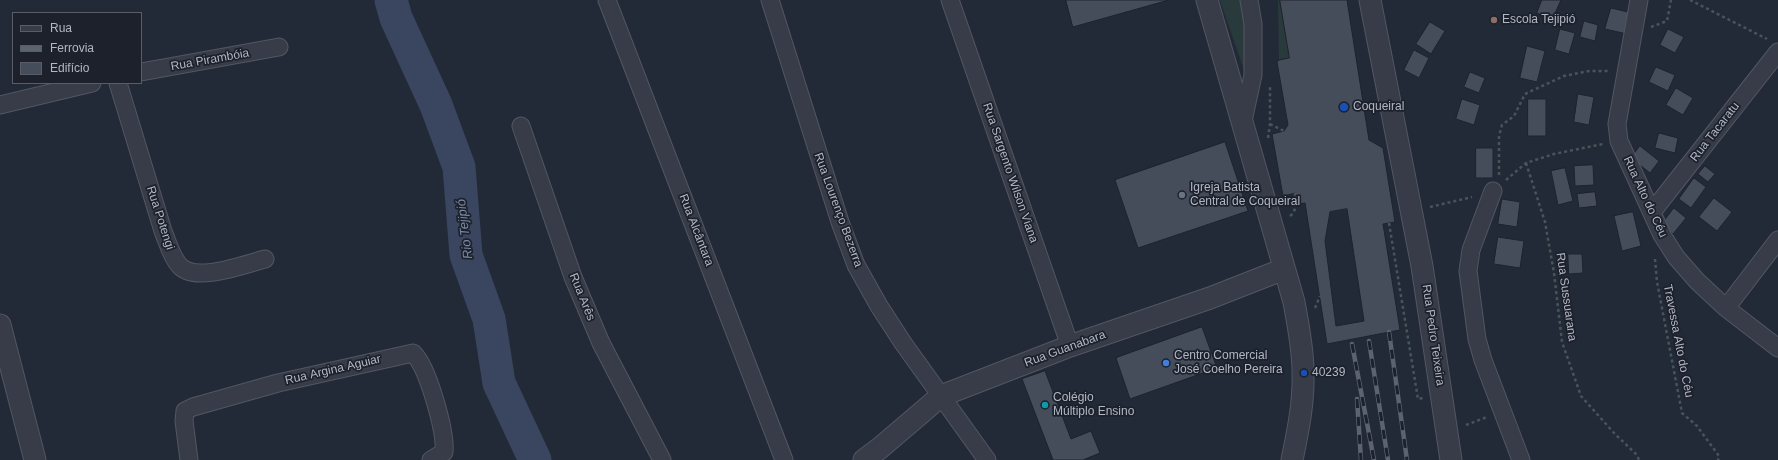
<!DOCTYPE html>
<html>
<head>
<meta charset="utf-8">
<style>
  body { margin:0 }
  #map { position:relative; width:1778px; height:460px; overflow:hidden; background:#232a37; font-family:Helvetica,sans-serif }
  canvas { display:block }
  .legend { position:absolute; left:12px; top:12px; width:130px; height:72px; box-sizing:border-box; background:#1c212c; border:1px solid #585d69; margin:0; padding:5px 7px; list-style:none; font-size:12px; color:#b2b7c4 }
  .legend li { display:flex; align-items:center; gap:8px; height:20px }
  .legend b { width:20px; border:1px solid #585d69 }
</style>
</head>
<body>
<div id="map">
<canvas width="1778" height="460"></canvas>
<ul class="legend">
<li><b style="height:5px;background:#373c48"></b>Rua</li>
<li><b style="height:5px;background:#5b6270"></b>Ferrovia</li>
<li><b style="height:11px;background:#454d5b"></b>Edifício</li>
</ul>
</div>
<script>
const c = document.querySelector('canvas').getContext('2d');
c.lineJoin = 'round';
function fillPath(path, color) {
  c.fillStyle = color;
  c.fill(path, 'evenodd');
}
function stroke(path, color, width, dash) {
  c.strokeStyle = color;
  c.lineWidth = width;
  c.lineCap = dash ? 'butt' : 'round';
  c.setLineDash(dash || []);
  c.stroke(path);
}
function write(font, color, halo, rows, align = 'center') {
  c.font = font + ' Helvetica,sans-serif';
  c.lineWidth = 3.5;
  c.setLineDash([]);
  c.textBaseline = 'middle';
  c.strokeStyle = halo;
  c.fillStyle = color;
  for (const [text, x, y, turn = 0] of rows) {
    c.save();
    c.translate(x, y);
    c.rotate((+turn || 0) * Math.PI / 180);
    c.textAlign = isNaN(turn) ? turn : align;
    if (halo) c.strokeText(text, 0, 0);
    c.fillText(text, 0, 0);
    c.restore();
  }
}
fillPath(new Path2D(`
  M 1220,0 L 1245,0 L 1246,76 Z
  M 1278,0 L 1280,0 L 1289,58 L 1279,60 Z`), '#293a3c');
stroke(new Path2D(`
  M 391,0 L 396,18 L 436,105 L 459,167 L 466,255 L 489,319 L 499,383 L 535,460`), '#3a465f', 33);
const building = new Path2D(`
  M 1066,0 L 1169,0 L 1073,27 Z
  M 1280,0 L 1347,0 L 1369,140 L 1383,148 L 1395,222 L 1383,224 L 1400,330 L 1327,344 L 1305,203 L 1298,204 L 1296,193 L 1283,196 L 1272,134 L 1284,131 L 1288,125 L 1277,62 L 1279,60 L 1289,58 ZM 1347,209 L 1364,321 L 1336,326 L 1325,241 L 1330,212 Z
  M 1542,0 L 1561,0 L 1552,20 L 1537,13 Z
  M 1611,8 L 1632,13 L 1627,34 L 1605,29 Z
  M 1584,21 L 1598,25 L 1595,41 L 1580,37 Z
  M 1430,22 L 1445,31 L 1431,54 L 1416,44 Z
  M 1560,29 L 1575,33 L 1569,54 L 1555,50 Z
  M 1668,29 L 1684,37 L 1675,53 L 1660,45 Z
  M 1527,46 L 1545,51 L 1537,82 L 1520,78 Z
  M 1414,50 L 1429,58 L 1419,78 L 1404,70 Z
  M 1656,67 L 1675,75 L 1668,91 L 1649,82 Z
  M 1470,72 L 1485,78 L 1479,93 L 1464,87 Z
  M 1676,88 L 1693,98 L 1683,115 L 1666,105 Z
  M 1578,94 L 1594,97 L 1589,125 L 1574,122 Z
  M 1462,99 L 1480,105 L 1474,125 L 1456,119 Z
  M 1528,99 L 1546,99 L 1546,136 L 1528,136 Z
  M 1659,133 L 1678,138 L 1675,153 L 1655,148 Z
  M 1225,142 L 1248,211 L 1138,248 L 1115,180 Z
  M 1640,146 L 1659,161 L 1650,173 L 1631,158 Z
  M 1476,148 L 1493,148 L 1493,178 L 1476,178 Z
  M 1593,165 L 1594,185 L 1575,186 L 1574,166 Z
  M 1705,166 L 1715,174 L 1708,182 L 1698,174 Z
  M 1565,168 L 1573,201 L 1558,205 L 1551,171 Z
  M 1694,178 L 1706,187 L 1691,208 L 1679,199 Z
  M 1595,192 L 1597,206 L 1579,208 L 1577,194 Z
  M 1714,198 L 1732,212 L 1717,231 L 1699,217 Z
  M 1502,199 L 1520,202 L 1517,227 L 1498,224 Z
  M 1674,208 L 1686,218 L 1673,234 L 1661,225 Z
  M 1633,212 L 1641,246 L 1622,251 L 1614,216 Z
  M 1498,237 L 1524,241 L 1520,268 L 1494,264 Z
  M 1568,254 L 1582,254 L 1583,273 L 1569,274 Z
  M 1202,327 L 1217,368 L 1130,399 L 1116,358 Z
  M 1045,371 L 1071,439 L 1091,431 L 1100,453 L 1083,460 L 1053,460 L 1022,379 Z`);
fillPath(building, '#454d5b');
stroke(building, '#1e232e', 1);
const minor = new Path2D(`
  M 607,0 L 784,460
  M 770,0 L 840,222 L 856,265 L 879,306 L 903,343 L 987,460
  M 950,0 L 1070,346
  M 1639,0 L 1617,124 L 1619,141 L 1662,235 L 1676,257 L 1697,281 L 1726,308 L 1778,348
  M 141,72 L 279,47
  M 118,83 L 163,231 C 168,243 171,256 179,265 C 194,284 245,264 265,259
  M 0,105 L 92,83
  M 1243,121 L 1253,75 L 1253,24 L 1249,0
  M 521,126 L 573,277 L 601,343 L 662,460
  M 1493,191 L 1471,250 L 1468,271 L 1477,339 L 1483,360 L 1521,460
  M 1652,212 L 1778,52
  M 1726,308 L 1778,240
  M 189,460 L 184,421 L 185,411 L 193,407 L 278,383 L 413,353 C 428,367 446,432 444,452 L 431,460`);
const tertiary = new Path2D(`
  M 1207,0 L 1294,302 C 1298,325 1303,348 1303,372 C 1304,402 1298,431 1292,460
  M 1370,0 L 1422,266 L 1451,460
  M 0,325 L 35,460
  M 864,460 L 880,448 L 941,396 L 1070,346 L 1210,298 L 1284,269`);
stroke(minor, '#525762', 19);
stroke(tertiary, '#525762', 23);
stroke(new Path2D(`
  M 1690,0 L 1767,39
  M 1651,27 L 1667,21 L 1671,0
  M 1270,124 L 1284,131
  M 1268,138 L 1270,124 L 1270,86
  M 1526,163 L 1545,222 L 1554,273 L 1562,342 L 1581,396 L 1614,433 L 1637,455 L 1639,460
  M 1499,175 L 1499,136 L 1502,125 L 1514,116 L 1525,94 L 1564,76 L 1589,71 L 1610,71
  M 1506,180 L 1526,163 L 1554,154 L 1603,144
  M 1287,205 L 1296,193
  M 1430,207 L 1472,197
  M 1290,216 C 1297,211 1296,201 1296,193
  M 1389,223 L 1418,399 L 1423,398
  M 1655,259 L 1657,282 L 1682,413 L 1697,426 L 1719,456 L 1718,460
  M 1315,308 L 1320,296
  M 1466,425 L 1487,417`), '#475559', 2.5, [3, 3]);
stroke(minor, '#373c48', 17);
stroke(tertiary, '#373c48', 21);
const rail = new Path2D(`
  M 1389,332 L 1407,460
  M 1369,341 L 1388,460
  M 1352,344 L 1374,460
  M 1357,399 L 1361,460`);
stroke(rail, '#5b6270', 4.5);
stroke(rail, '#1c212c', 3, [9]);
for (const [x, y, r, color] of [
  [1494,20,4,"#8d6e63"],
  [1344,107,5,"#1a4fb4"],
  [1182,195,4,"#6b7280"],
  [1166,363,4,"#3f7fe0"],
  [1304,373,4,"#1a4fb4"],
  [1045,405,4,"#0f9aa8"]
]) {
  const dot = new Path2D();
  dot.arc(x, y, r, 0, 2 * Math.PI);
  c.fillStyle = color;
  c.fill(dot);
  stroke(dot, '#1c212c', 1.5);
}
write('12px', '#b2b7c4', '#1c212c', [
  ["Escola Tejipió",1502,20],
  ["Coqueiral",1353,107],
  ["Igreja Batista",1190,188],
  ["Central de Coqueiral",1190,202],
  ["Centro Comercial",1174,356],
  ["José Coelho Pereira",1174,370],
  ["40239",1312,373],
  ["Colégio",1053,398],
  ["Múltiplo Ensino",1053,412]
], 'left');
write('12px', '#b2b7c4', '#1c212c', [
  ["Rua Pirambóia",210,60,-10],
  ["Rua Tacaratu",1715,132,-52],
  ["Rua Sargento Wilson Viana",1010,173,71],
  ["Rua Alto do Céu",1645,197,65],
  ["Rua Lourenço Bezerra",838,210,70],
  ["Rua Potengi",160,218,72],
  ["Rua Alcântara",696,230,69],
  ["Rua Arês",582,297,68],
  ["Rua Sussuarana",1566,297,82],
  ["Rua Pedro Teixeira",1433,335,82],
  ["Travessa Alto do Céu",1678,341,79],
  ["Rua Guanabara",1065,349,-20],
  ["Rua Argina Aguiar",333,370,-13]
]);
write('italic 13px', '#7c8baa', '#1c212c', [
  ["Rio Tejipió",465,229,-97]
]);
</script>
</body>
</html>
